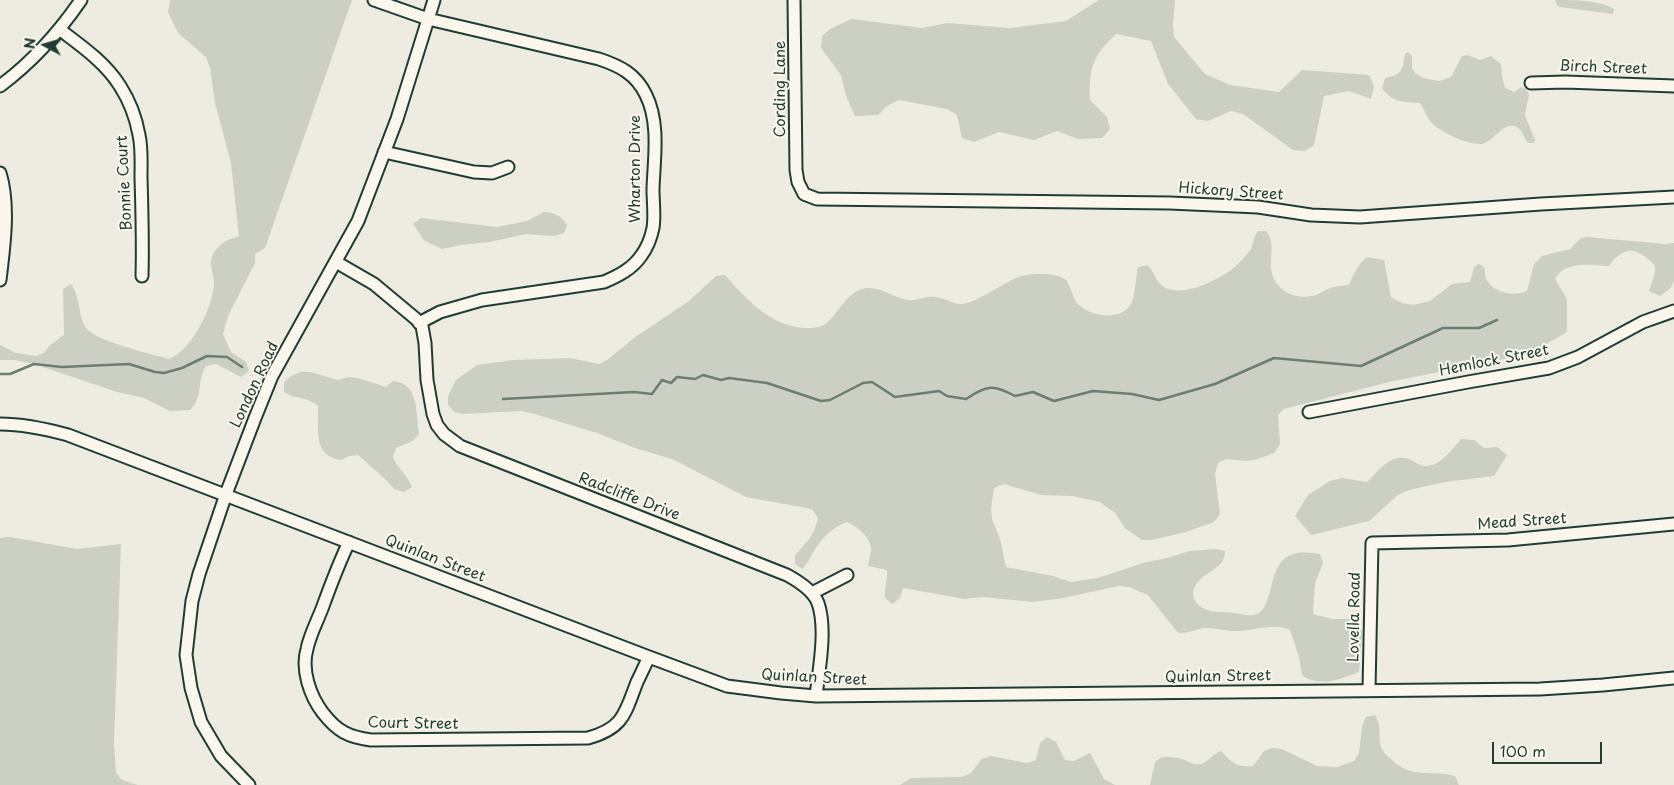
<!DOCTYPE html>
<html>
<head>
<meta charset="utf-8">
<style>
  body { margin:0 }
  #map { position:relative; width:1674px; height:785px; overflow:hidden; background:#eeece1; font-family:"Playpen Sans",sans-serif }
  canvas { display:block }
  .north { position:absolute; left:20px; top:20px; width:50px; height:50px; -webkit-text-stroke:4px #fbf7ec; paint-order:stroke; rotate:276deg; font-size:14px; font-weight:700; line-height:20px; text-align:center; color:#1f3d34 }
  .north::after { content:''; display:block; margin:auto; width:18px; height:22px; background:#1f3d34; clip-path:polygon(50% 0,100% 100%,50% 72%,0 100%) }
  .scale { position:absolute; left:1492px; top:742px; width:110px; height:22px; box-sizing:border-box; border:2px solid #1f3d34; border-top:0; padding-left:6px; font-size:15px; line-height:18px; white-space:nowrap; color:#1f3d34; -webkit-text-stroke:4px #fbf7ec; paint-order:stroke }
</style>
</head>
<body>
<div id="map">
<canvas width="1674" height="785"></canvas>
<div class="north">N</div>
<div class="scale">100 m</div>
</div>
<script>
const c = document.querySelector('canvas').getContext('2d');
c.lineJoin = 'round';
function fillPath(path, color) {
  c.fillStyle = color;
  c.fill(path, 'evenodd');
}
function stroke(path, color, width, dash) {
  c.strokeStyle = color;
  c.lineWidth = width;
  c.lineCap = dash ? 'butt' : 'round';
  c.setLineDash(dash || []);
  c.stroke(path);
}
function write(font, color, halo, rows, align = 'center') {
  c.font = font + ' "Playpen Sans",sans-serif';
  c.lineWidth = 4;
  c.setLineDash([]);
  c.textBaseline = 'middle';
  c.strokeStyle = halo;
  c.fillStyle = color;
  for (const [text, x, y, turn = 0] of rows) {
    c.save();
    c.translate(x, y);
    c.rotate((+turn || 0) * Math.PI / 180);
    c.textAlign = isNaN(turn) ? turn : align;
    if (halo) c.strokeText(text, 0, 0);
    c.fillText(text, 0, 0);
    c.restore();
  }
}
fillPath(new Path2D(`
  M 170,0 L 352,0 L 265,248 L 255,254 L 255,263 L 228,316 L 223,334 L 231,352 L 246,362 L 249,371 L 241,377 L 216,364 L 206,366 C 196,382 204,397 190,410 L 170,411 L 144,398 L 117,392 L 34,364 L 14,360 L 0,360 L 0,345 L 16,353 L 36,356 L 44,353 L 49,346 L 64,335 L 63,289 L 71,284 C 81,298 77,314 86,328 C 95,341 152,354 169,359 C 192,350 213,307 214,283 C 214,275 210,267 211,260 C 214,247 227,238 239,237 L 231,163 L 215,103 L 210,68 L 206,57 L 178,33 L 168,12 Z
  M 1099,0 L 1175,0 L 1173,25 L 1174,37 L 1205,74 L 1230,85 L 1279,92 L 1302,70 L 1369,75 L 1374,86 L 1371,99 L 1349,91 L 1324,96 L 1314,145 L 1305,151 L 1293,150 L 1243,114 L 1231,111 L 1208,121 L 1196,119 L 1168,84 L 1151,41 L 1116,34 C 1092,57 1089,67 1090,100 L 1107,117 L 1110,129 L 1102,138 L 1078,139 L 1057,131 L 1034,140 L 999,132 L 974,142 L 962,138 L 957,115 L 947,109 L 899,100 L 887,106 L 878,115 L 855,116 L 846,96 L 841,75 L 821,48 L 822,36 L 830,29 L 851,19 L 922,28 L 947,23 L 1010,28 L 1066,21 Z
  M 1555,0 C 1574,0 1599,0 1614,9 L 1613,14 L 1560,7 L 1557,5 Z
  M 1408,52 L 1412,56 L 1412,68 L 1415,73 L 1423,78 L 1439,81 L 1451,77 L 1462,56 L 1468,55 L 1480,60 L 1491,56 L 1501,64 L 1502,76 L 1505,88 L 1514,92 L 1521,87 L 1526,89 L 1529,94 L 1525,115 L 1535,140 L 1534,143 L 1528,143 C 1523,138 1522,127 1514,126 C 1502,124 1495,139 1485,143 C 1473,148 1440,132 1432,123 C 1427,118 1424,109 1420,103 C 1403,102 1393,103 1382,88 L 1385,78 C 1403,74 1402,71 1405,54 Z
  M 544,212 C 555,213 561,215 567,225 L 564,233 L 554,236 L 526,234 L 490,242 L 461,245 L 442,249 L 425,241 L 422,239 L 424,240 L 413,224 L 421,218 L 497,227 L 527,221 Z
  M 1258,231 L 1266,231 C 1274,241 1271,251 1271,264 C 1270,288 1294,302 1316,295 C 1321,293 1325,290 1330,288 C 1336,286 1343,286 1349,285 C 1354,274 1357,265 1367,257 L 1384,260 L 1391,297 L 1402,303 L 1413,305 L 1430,301 L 1452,284 L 1470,282 L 1474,267 L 1479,264 L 1484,267 C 1485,270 1485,276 1486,279 C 1494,293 1514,297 1527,291 L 1534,264 L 1542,256 L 1570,249 L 1581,238 L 1587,237 L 1665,244 L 1674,243 L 1674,280 L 1671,288 L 1660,296 L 1649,291 C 1651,285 1655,275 1655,268 C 1655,264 1652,262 1648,259 C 1632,245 1620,250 1609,266 C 1591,265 1565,260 1555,279 L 1567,299 L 1567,332 L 1529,354 L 1389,382 L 1284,409 L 1278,415 L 1280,444 L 1274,453 L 1255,460 L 1246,461 L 1226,459 L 1218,463 L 1215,474 L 1220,514 L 1214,522 L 1186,532 L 1151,540 L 1142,540 L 1125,528 L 1115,513 L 1100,502 L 1072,496 L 1041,495 L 1004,484 L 994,488 L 991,508 L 992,519 L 1000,539 L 1006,567 L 1053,576 L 1071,582 L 1098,578 L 1143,563 L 1171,557 L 1189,551 L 1216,549 L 1225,551 C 1225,554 1224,559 1222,562 C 1215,571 1199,576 1194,588 C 1191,596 1196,606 1205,609 C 1213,613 1226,612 1235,613 C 1240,614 1249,616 1254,615 C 1276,611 1265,563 1293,554 C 1302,551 1312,553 1320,554 L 1323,563 L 1315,583 L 1313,614 L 1332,619 L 1350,619 L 1358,624 L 1362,632 L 1359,672 C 1341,679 1319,688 1302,675 L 1299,657 L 1290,630 C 1274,622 1254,631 1236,631 C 1226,631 1215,628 1205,628 C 1195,629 1188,634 1178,633 L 1148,595 L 1129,587 L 1119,586 L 1063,598 L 1033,602 L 983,597 L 964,599 L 953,597 L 903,588 L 900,598 L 892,604 L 885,598 C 884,588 888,580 887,570 L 868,566 C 869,560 871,554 871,549 C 871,537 856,526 847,522 C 836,525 825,535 818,545 C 811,553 810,562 802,569 L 795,564 L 795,555 C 806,544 815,534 818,518 L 812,509 L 746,497 L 672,459 L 635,448 L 597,433 L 531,413 L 521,411 L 463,414 L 454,412 L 448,405 L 448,396 L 456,380 L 477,365 L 514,360 L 570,358 L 599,364 L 607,360 L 634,338 L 689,301 L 716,276 L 725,275 C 747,300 772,328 808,328 C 816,328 823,327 829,321 C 841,309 849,289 868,288 C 882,288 895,298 908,300 C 918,301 925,296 934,297 C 943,297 951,303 960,304 C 974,305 1003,283 1018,277 C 1028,273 1057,272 1066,280 C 1072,287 1072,300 1080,306 C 1093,317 1121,321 1131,304 C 1135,296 1136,276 1138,267 L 1148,265 C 1154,272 1156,282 1164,287 C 1184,299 1227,277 1241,261 C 1244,258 1248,253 1251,249 C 1254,242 1252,239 1258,231 Z
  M 301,372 L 310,372 L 338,380 L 348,377 L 358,378 L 386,387 L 393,381 C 419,383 416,413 419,434 L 413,441 L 396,448 L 393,457 C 397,469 408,475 412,487 L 404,492 L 394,489 L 386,480 L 358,455 L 349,456 L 341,460 C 312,456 319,429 318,406 C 307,396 297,400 284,392 L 284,382 L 291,376 Z
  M 1461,439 L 1474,440 L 1484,448 L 1497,447 L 1507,455 L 1494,476 L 1445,482 L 1409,490 L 1398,495 L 1369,521 L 1311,535 L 1295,516 L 1308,495 L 1330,481 L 1342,478 L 1367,482 C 1376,474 1385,460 1398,458 C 1408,457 1412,461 1420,465 C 1437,471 1452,450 1461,439 Z
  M 10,537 L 77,549 L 121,544 L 114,743 L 116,773 L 122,780 L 138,785 L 0,785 L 0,538 Z
  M 1375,715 C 1383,729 1377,736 1382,749 C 1384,753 1388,757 1392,760 C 1413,780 1431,769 1455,776 L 1459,785 L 1150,785 L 1155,762 L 1162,757 C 1168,757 1176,757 1182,759 C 1189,761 1193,766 1201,764 C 1209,761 1212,755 1221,751 C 1231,762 1237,768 1253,766 L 1264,751 L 1273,748 L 1282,749 L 1317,766 L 1337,767 L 1354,761 L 1359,753 L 1362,726 L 1366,717 Z
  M 1047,737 L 1056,742 L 1065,760 L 1074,761 L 1090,753 L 1104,779 L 1115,785 L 900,785 L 911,778 L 961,777 L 970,774 L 982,759 L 991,756 L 1027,763 L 1036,760 L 1040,743 Z`), '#cbcfc4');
stroke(new Path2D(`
  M 0,374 L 10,374 L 34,364 L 62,367 L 129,364 L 155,372 L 164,373 L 182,368 L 207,356 L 227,357 L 242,367
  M 503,399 L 634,392 L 652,394 L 662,380 L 671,383 L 677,377 L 695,379 L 703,375 L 721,380 L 729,378 L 767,383 L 821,401 L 830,400 L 863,383 L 872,382 L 895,397 L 939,391 L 947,396 L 966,399 C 987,385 993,384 1015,396 L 1033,392 L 1054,401 L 1093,391 L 1132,394 L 1159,400 L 1215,384 L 1274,358 L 1361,366 L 1443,328 L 1479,328 L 1497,320`), '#6c7d74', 2.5);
const minor = new Path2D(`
  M 374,0 L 428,19 L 599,59 C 620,66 636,74 646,95 C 660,123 654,159 653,189 C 653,202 655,216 653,228 C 651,238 647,248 641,256 C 632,269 618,276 604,282 L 482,300 L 440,312 L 419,323
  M 794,0 L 796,170 L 798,182 L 804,194 L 817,199 L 1170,203 L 1258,207 L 1311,215 L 1360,217 L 1541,204 L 1674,197
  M 59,29 C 80,45 105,62 120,86 C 129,100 136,118 139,135 C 142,148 141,163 141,177 C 142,210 143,243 142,276
  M 1531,83 L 1565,82 L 1674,86
  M 0,86 C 31,63 59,32 81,0
  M 384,152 L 474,172 L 492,173 L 508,167
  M 0,173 C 10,205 4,247 0,280
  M 336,262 L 374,284 L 416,319 L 422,326 L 425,343 L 427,380 L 433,414 L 437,425 L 444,434 L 460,446 L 787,575 C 798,581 813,590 818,603 C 827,629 819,669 816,696
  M 1309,412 L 1468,382 L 1549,368 L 1578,357 L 1643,322 L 1674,311
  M 0,424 C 23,424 46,429 68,435 L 649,657 L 727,686 L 781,693 L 816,696 L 1540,689 L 1603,685 L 1674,678
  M 349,542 C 339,563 331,584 323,606 C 318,620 310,634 307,649 C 301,670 310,696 323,713 C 337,731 348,737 371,740 L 588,738 C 624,728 625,713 637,682 C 641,674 645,665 649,657
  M 812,593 L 847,575
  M 1369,690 L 1372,543 L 1508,540 L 1674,524
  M 249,785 L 221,756 L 201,722 L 191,688 L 186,655 L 192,601 L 199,574 L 226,494 L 255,418 L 272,376 L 358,221 L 397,119 L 434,0`);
stroke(minor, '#1f3d34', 15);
stroke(minor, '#fbf7ec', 11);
write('15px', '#1f3d34', '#fbf7ec', [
  ["Birch Street",1603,68,2],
  ["Cording Lane",781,89,-90],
  ["Wharton Drive",636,169,-90],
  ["Bonnie Court",125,183,-93],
  ["Hickory Street",1231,192,4],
  ["Hemlock Street",1494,361,-11],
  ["London Road",255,385,-65],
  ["Radcliffe Drive",629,497,21],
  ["Mead Street",1522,522,-4],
  ["Quinlan Street",435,559,21],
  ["Lovella Road",1355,617,-89],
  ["Quinlan Street",1218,677,-1],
  ["Quinlan Street",814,678,3],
  ["Court Street",413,724,1]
]);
</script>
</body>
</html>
